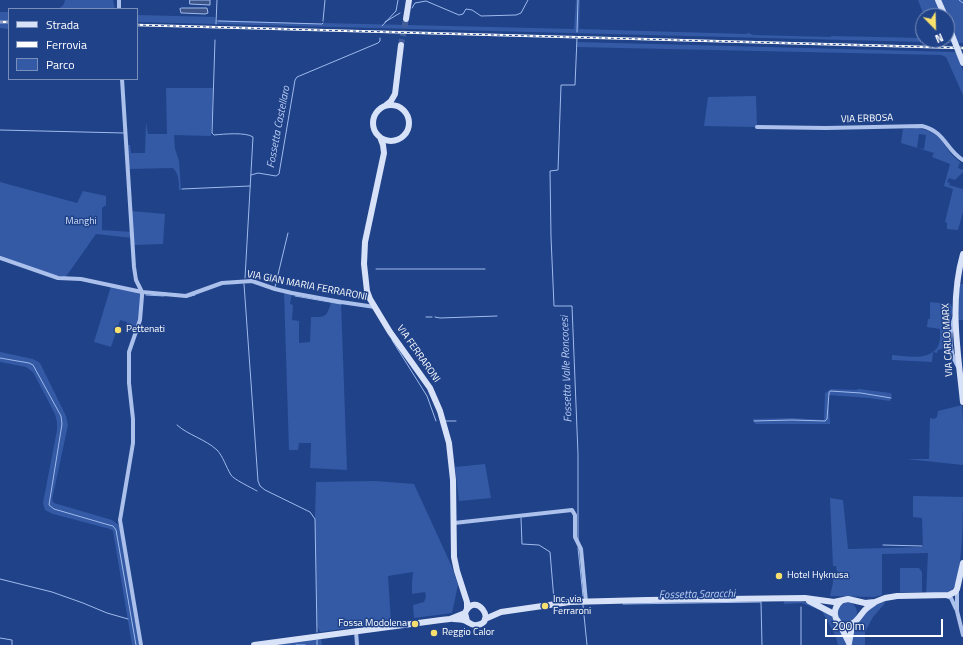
<!DOCTYPE html>
<html>
<head>
<meta charset="utf-8">
<style>
  body { margin:0 }
  #map { position:relative; width:963px; height:645px; overflow:hidden; background:#204289; font-family:"Titillium Web",sans-serif }
  canvas { display:block }
  .legend { position:absolute; left:8px; top:8px; width:130px; height:72px; box-sizing:border-box; background:#204289; border:1px solid #798eb8; margin:0; padding:5px 7px; list-style:none; font-size:12px; color:#fff }
  .legend li { display:flex; align-items:center; gap:8px; height:20px }
  .legend b { width:20px; border:1px solid #798eb8 }
  .north { position:absolute; left:915px; top:8px; width:40px; height:40px; box-sizing:border-box; background:#204289; border:1px solid #798eb8; border-radius:50%; rotate:157deg; font-size:11px; font-weight:700; line-height:16px; text-align:center; color:#fff }
  .north::after { content:''; display:block; margin:auto; width:14px; height:18px; background:#f8e06c; clip-path:polygon(50% 0,100% 100%,50% 72%,0 100%) }
  .scale { position:absolute; left:825px; top:619px; width:118px; height:18px; box-sizing:border-box; border:2px solid #fff; border-top:0; padding-left:5px; font-size:12px; line-height:14px; white-space:nowrap; color:#fff; -webkit-text-stroke:3px #204289; paint-order:stroke }
</style>
</head>
<body>
<div id="map">
<canvas width="963" height="645"></canvas>
<ul class="legend">
<li><b style="height:5px;background:#d7e1f8"></b>Strada</li>
<li><b style="height:5px;background:#fff"></b>Ferrovia</li>
<li><b style="height:11px;background:#345aa6"></b>Parco</li>
</ul>
<div class="north">N</div>
<div class="scale">200 m</div>
</div>
<script>
const c = document.querySelector('canvas').getContext('2d');
c.lineJoin = 'round';
function fillPath(path, color) {
  c.fillStyle = color;
  c.fill(path, 'evenodd');
}
function stroke(path, color, width, dash) {
  c.strokeStyle = color;
  c.lineWidth = width;
  c.lineCap = dash ? 'butt' : 'round';
  c.setLineDash(dash || []);
  c.stroke(path);
}
function write(font, color, halo, rows, align = 'center') {
  c.font = font + ' "Titillium Web",sans-serif';
  c.lineWidth = 3;
  c.setLineDash([]);
  c.textBaseline = 'middle';
  c.strokeStyle = halo;
  c.fillStyle = color;
  for (const [text, x, y, turn = 0] of rows) {
    c.save();
    c.translate(x, y);
    c.rotate((+turn || 0) * Math.PI / 180);
    c.textAlign = isNaN(turn) ? turn : align;
    if (halo) c.strokeText(text, 0, 0);
    c.fillText(text, 0, 0);
    c.restore();
  }
}
fillPath(new Path2D(`
  M 65,0 L 113,0 L 115,9 L 59,9 L 64,4 Z
  M 576,0 L 580,0 L 579,29 L 745,34 L 749,33 L 753,35 L 831,37 L 831,36 L 923,38 L 923,40 L 947,40 L 947,16 L 924,16 L 918,0 L 963,0 L 963,43 L 137,22 L 137,15 L 215,17 L 216,20 L 322,24 L 323,23 L 574,29 Z
  M 0,12 L 9,12 L 9,29 L 0,28 Z
  M 577,42 L 956,52 L 963,71 L 963,95 L 946,57 L 941,55 L 576,47 Z
  M 166,88 L 213,88 L 211,136 L 174,135 L 175,149 L 179,161 L 181,190 L 179,190 C 179,182 179,174 173,168 L 129,169 L 126,145 L 130,145 L 131,153 L 145,153 L 146,122 L 148,134 L 167,134 Z
  M 756,96 L 757,127 L 704,126 L 708,97 Z
  M 917,128 C 946,133 941,148 960,162 L 958,168 L 963,170 L 963,172 L 955,180 L 949,178 L 947,182 L 950,183 L 949,185 L 963,189 L 963,212 L 958,230 L 947,229 L 947,223 L 945,222 L 953,189 L 944,186 L 950,164 L 932,157 L 934,153 L 901,143 L 903,129 ZM 919,134 L 926,135 L 924,149 L 917,148 Z
  M 0,182 L 77,203 L 83,191 L 106,196 L 106,205 L 102,208 L 102,230 L 133,232 L 131,211 L 165,214 L 163,244 L 134,245 L 133,238 L 96,234 L 65,278 L 0,258 Z
  M 959,284 L 963,284 L 963,320 L 957,320 Z
  M 111,286 L 142,292 L 142,304 L 137,329 L 126,326 L 127,322 L 120,320 L 111,347 L 94,342 Z
  M 284,291 L 292,293 L 290,304 L 293,305 L 292,320 L 299,321 L 299,343 L 310,342 L 311,317 C 328,317 326,317 332,300 L 341,302 L 347,470 L 310,468 L 311,443 L 299,443 L 298,450 L 289,450 Z
  M 930,302 L 951,304 L 953,311 L 949,326 L 948,347 L 938,350 L 937,353 L 933,352 L 932,362 L 892,360 L 892,355 C 907,356 927,361 937,348 C 941,343 940,334 940,329 L 927,327 L 928,319 L 930,319 Z
  M 0,352 L 33,359 L 40,363 L 66,416 L 68,425 L 52,500 L 54,503 L 112,520 L 121,527 L 139,645 L 132,645 L 113,531 L 110,529 L 53,514 L 45,510 L 43,503 L 57,430 L 57,422 L 55,414 L 33,372 L 26,367 L 0,362 Z
  M 831,389 L 857,390 L 857,389 L 859,389 L 890,393 L 892,394 L 890,401 L 869,398 L 828,395 L 830,424 L 755,424 L 753,419 L 792,418 L 824,420 L 825,393 Z
  M 962,405 L 963,422 L 963,465 L 907,459 L 929,459 L 930,418 L 934,419 L 937,417 L 938,411 Z
  M 485,464 L 491,498 L 459,501 L 455,467 Z
  M 375,481 L 414,484 L 452,567 L 458,585 L 452,613 L 414,618 L 413,605 L 424,602 L 426,597 L 425,592 L 412,594 L 412,583 L 413,572 L 388,576 L 391,622 L 320,632 L 317,626 L 315,519 L 316,482 Z
  M 913,496 L 963,497 C 963,515 963,581 951,591 C 945,595 933,595 926,596 L 928,553 L 882,554 L 882,595 L 874,597 L 830,596 L 833,583 L 833,576 L 837,572 L 836,566 L 833,566 L 830,498 L 843,500 L 848,549 L 923,547 L 922,518 L 913,517 Z
  M 900,568 L 919,568 L 922,572 L 922,592 L 900,592 Z
  M 784,597 L 812,604 L 831,614 L 838,625 L 846,641 L 846,645 L 838,645 L 836,637 L 822,611 L 802,603 L 784,604 Z
  M 886,602 L 873,617 L 865,632 L 865,645 L 851,645 C 851,630 860,614 873,606 C 877,604 882,603 886,602 Z
  M837 612a10 10 0 1 1 20 0a10 10 0 1 1-20 0Z
  M 321,638 L 322,645 L 270,645 Z`), '#345aa6');
const water = new Path2D(`
  M 190,0 L 210,0 L 210,5 L 190,4 Z
  M 182,8 L 207,8 L 208,13 L 205,14 L 183,13 L 181,13 L 180,9 Z`);
fillPath(water, '#3d5489');
stroke(water, '#9fbaec', 1);
stroke(new Path2D(`
  M 959,0 L 963,3
  M 412,8 L 415,3 L 426,1 L 459,15 L 463,14 L 466,9 L 472,10 L 481,16 L 516,15 L 521,13 L 528,0
  M 218,21 L 322,24 L 323,23
  M 323,21 L 325,0
  M 385,22 L 400,13
  M 216,24 L 217,0
  M 382,26 L 396,11 L 398,0
  M 577,32 L 578,0
  M 577,38 L 575,85 L 561,85 L 558,170 L 550,171 L 551,237 L 554,306 L 572,306 L 578,454 L 578,540
  M 215,40 L 212,133 L 214,135 C 224,134 246,132 253,137 L 245,278
  M 0,130 L 124,133
  M 251,175 L 258,173 L 276,176 L 279,174 L 295,80 L 297,77 L 378,43 L 380,41 L 380,38
  M 182,189 L 250,186
  M 376,269 L 485,269
  M 244,284 L 258,481 L 260,486 L 265,490 L 310,512 L 315,519 L 317,632
  M 275,287 L 288,233
  M 146,295 L 164,296
  M 295,296 L 341,304
  M 187,297 L 195,295
  M 426,317 L 432,317
  M 435,317 L 440,318 L 497,316
  M 392,340 L 427,396 L 436,421
  M 0,358 L 29,363 L 33,365 L 61,416 L 62,424 L 49,505 L 54,509 L 109,525 L 113,526 L 116,530 L 136,645
  M 445,421 L 456,421
  M 754,421 L 792,420 L 825,421 L 827,419 L 829,393 L 830,391 L 861,393 L 891,398
  M 177,425 C 188,435 205,439 217,450 C 223,456 226,467 231,475 C 233,479 252,488 257,491
  M 521,518 L 522,544 L 539,545 L 550,552 L 554,600
  M 883,545 L 922,546
  M 578,548 L 583,596
  M 0,579 L 52,592 L 83,603 L 107,613 L 128,619
  M 623,604 L 761,602 L 762,645
  M 583,605 L 587,645
  M 0,638 L 12,640 L 12,645
  M 317,640 L 317,645
  M 296,645 L 305,645
  M 801,645 L 801,607`), '#9fbaec', 1);
stroke(new Path2D(`
  M 401,45 L 406,19`), '#415e9b', 6, [6, 3]);
stroke(new Path2D(`
  M 119,9 L 119,0
  M 122,79 L 134,267 L 136,280 L 142,292 L 142,296 L 140,320 L 129,352 L 129,383 L 133,419 L 133,443 L 120,520 L 141,645
  M 757,127 L 826,128 L 922,126 C 946,132 945,149 963,160
  M 0,258 L 58,278 L 81,279 L 142,292 L 186,296 L 222,283 L 252,281 L 275,289 L 292,293 L 341,302 L 375,307
  M 955,316 C 948,334 948,350 958,367
  M 454,523 L 572,510 L 575,515 L 575,537 L 581,549 L 586,602
  M 957,590 L 957,611 L 963,635
  M 946,596 L 951,598 L 956,609
  M 356,631 L 357,645`), '#abc0eb', 4);
stroke(new Path2D(`
  M 938,0 L 945,16
  M 406,19 L 409,0
  M 947,22 L 952,35
  M373 123a18 18 0 1 1 36 0a18 18 0 1 1-36 0Z
  M 386,105 L 391,101 L 395,94 L 401,45
  M 380,137 L 383,145 L 384,153 L 365,242 L 364,264 L 367,291 L 370,299 L 390,332 L 430,388 L 440,411 L 449,443 L 453,480 L 454,557 L 457,571 L 467,602 L 467,609
  M 963,254 C 949,303 958,352 963,402
  M 809,601 L 834,614
  M 841,601 C 829,610 836,630 851,624 C 858,622 861,613 866,609 C 869,606 871,605 874,603
  M 453,619 C 457,619 462,619 466,621 C 470,623 472,626 477,625 C 498,622 475,590 465,613 L 467,621
  M 485,619 L 501,612 L 570,602 L 647,600 L 805,598 L 834,602 L 848,599 L 865,603 L 875,602 L 885,598 L 897,596 L 949,595 L 955,592 L 957,589 L 963,563
  M 838,621 L 849,643
  M 849,643 L 852,627 L 855,623
  M 254,645 L 441,620 L 450,619 L 465,613`), '#d7e1f8', 6);
const rail = new Path2D(`
  M 0,22 L 9,22
  M 137,25 L 963,48`);
stroke(rail, '#fff', 2.5);
stroke(rail, '#204289', 1, [3]);
stroke(new Path2D(`
  M 952,35 L 963,63`), '#d7e1f8', 6);
for (const [x, y, r, color] of [
  [118,330,4,"#f8e06c"],
  [779,576,4,"#f8e06c"],
  [545,606,4,"#f8e06c"],
  [415,624,4,"#f8e06c"],
  [434,633,4,"#f8e06c"]
]) {
  const dot = new Path2D();
  dot.arc(x, y, r, 0, 2 * Math.PI);
  c.fillStyle = color;
  c.fill(dot);
  stroke(dot, '#204289', 1.5);
}
write('10px', '#fff', '#204289', [
  ["VIA ERBOSA",867,119,-2],
  ["VIA GIAN MARIA FERRARONI",307,286,11],
  ["VIA CARLO MARX",948,340,-93],
  ["VIA FERRARONI",418,354,55]
]);
write('10px', '#d0ddf8', '#204289', [
  ["Manghi",81,222]
]);
write('10px', '#fff', '#204289', [
  ["Pettenati",126,330],
  ["Hotel Hyknusa",787,576],
  ["Inc. via",553,600],
  ["Ferraroni",553,612],
  ["Fossa Modolena",407,624,"right"],
  ["Reggio Calor",442,633]
], 'left');
write('italic 11px', '#b7cbf2', '#204289', [
  ["Fossetta Castellaro",279,127,-79],
  ["Fossetta Valle Roncocesi",567,369,-92],
  ["Fossetta Saracchi",697,595,-1]
]);
</script>
</body>
</html>
